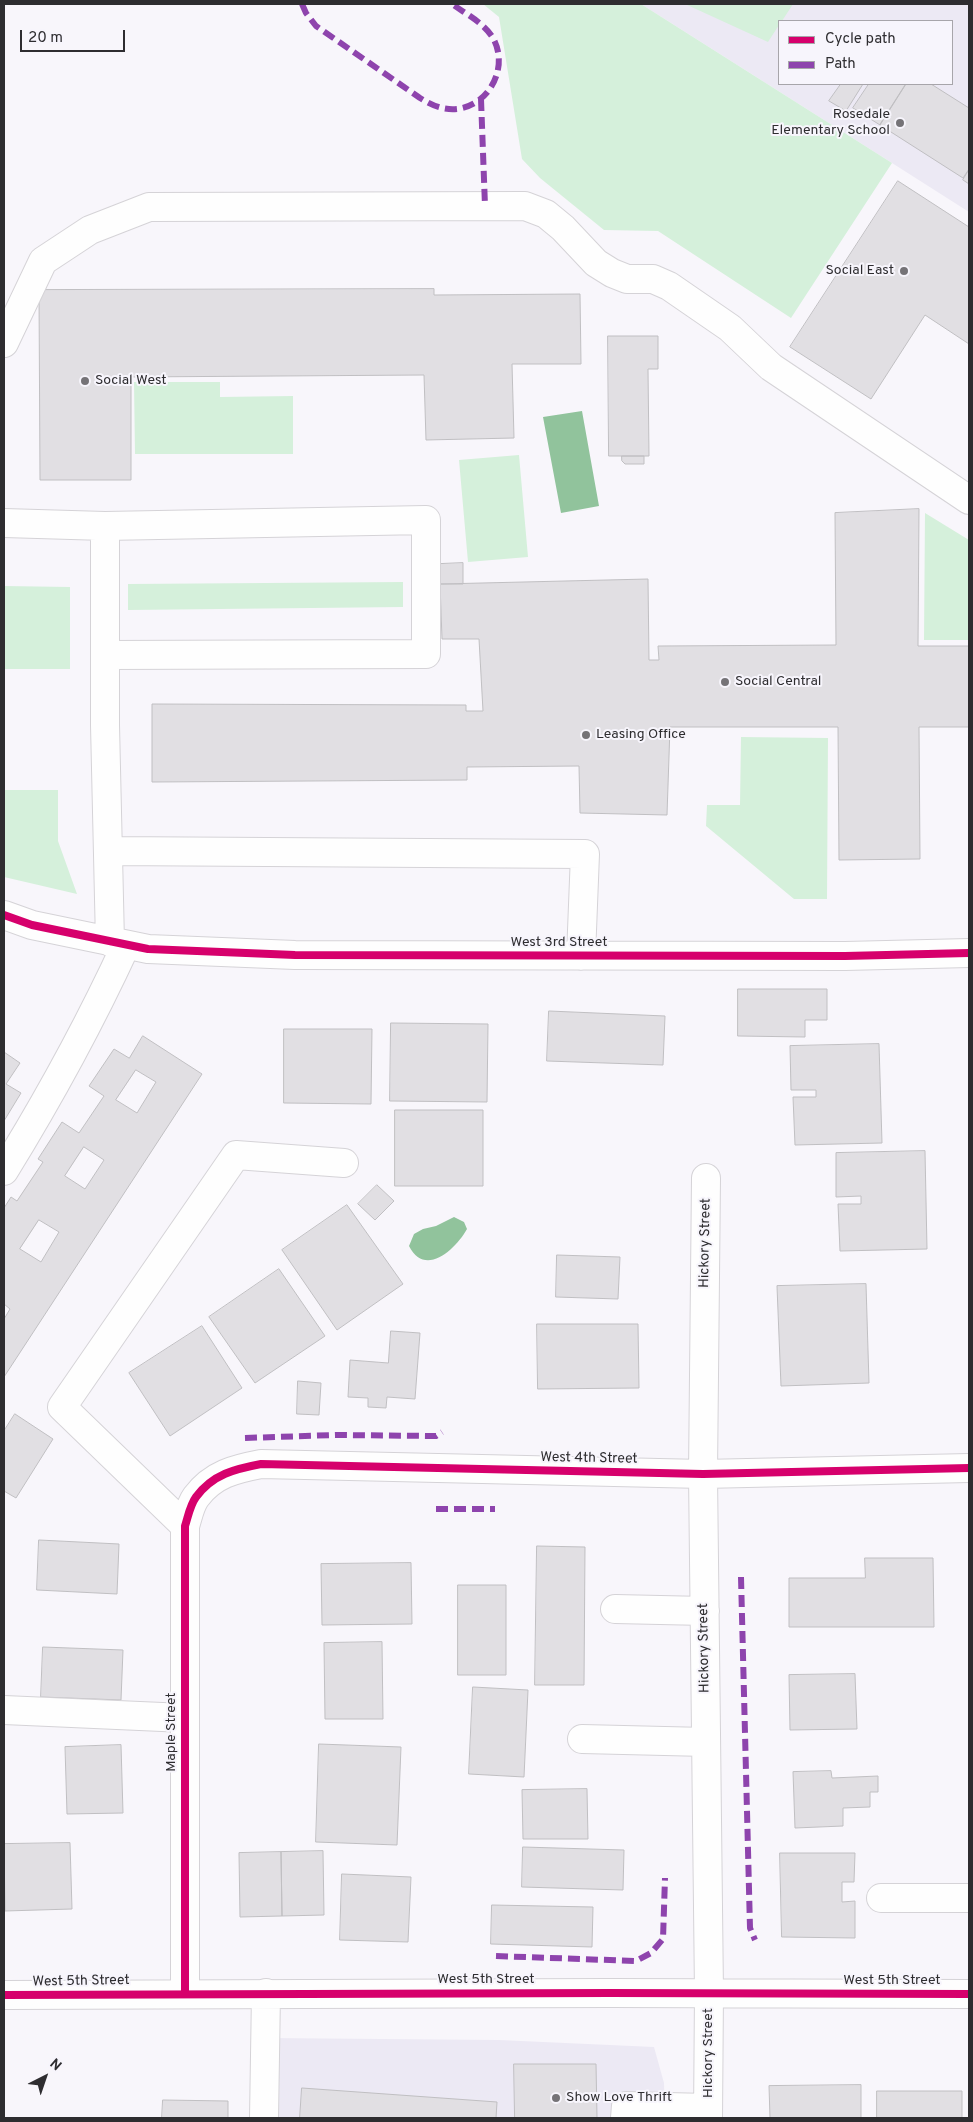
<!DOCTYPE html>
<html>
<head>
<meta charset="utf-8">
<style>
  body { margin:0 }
  #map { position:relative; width:973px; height:2122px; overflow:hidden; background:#f8f6fb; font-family:Overpass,sans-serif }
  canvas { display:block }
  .frame { position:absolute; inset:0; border:5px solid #2e2d30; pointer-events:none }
  .legend { position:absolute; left:778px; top:20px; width:175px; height:65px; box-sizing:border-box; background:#f7f5fc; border:1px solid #a7a5aa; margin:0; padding:6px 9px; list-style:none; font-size:15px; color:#2e2d30 }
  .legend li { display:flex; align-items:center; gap:10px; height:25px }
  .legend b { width:25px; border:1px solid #a7a5aa }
  .north { position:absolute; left:20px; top:2052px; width:50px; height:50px; -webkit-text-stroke:4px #f7f5fc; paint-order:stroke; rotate:41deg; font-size:14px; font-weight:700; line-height:20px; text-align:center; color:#2e2d30 }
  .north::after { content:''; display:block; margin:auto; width:18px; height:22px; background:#2e2d30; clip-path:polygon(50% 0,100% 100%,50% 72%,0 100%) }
  .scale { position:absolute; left:20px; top:30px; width:105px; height:22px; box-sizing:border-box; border:2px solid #2e2d30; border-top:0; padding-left:6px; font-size:15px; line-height:18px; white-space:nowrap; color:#2e2d30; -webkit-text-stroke:4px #f7f5fc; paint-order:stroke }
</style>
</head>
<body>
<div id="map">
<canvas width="973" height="2122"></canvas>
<div class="frame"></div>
<ul class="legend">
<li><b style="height:6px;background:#d6006c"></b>Cycle path</li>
<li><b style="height:6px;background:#8e44ad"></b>Path</li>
</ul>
<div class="north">N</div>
<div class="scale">20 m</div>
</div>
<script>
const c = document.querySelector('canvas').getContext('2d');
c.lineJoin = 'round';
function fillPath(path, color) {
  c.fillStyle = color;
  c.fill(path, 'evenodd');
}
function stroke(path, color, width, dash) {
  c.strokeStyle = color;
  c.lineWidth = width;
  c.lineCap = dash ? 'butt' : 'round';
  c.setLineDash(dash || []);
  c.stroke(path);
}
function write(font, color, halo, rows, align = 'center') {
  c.font = font + ' Overpass,sans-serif';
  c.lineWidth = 4;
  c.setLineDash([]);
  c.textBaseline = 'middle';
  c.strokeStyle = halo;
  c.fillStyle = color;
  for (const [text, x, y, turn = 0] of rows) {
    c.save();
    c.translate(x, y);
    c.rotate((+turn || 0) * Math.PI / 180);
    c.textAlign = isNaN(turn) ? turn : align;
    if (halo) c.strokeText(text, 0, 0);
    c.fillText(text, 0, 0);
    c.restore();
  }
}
fillPath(new Path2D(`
  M 641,4 L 969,4 L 969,212 L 892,163 ZM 779,21 L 952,21 L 952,84 L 779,84 Z
  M 265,2038 L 499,2040 L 654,2047 L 664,2083 L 665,2118 L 264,2118 Z`), '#ece9f4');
fillPath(new Path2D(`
  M 483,4 L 641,4 L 892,163 L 791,318 L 658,231 L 604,230 L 540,178 L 522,159 L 499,17 Z
  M 685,4 L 793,4 L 782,21 L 779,21 L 779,25 L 768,42 Z
  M 134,382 L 220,382 L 220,397 L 293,396 L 293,454 L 135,454 Z
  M 519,455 L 528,557 L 468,562 L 459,460 Z
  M 925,513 L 969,540 L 969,640 L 924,640 Z
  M 403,582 L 403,607 L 128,610 L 128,584 Z
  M 4,586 L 70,587 L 70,669 L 4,669 Z
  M 741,737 L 828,738 L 827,899 L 794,899 L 706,826 L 707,805 L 740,805 Z
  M 4,790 L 58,790 L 58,841 L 77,894 L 4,877 Z`), '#d5f0db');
fillPath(new Path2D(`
  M 582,411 L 599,506 L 561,513 L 543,417 Z
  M 454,1217 L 464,1222 L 467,1229 C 456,1249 425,1278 409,1246 L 414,1234 L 423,1229 L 436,1226 Z`), '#91c39c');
const building = new Path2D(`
  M 841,84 L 863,84 L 846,111 L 829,101 Z
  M 869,84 L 906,84 L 880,125 L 853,108 Z
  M 906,84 L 931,84 L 969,108 L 969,169 L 963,178 L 880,125 Z
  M 969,170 L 969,184 L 963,180 Z
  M 898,181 L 969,227 L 969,344 L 925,315 L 871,399 L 790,347 Z
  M 434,289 L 434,295 L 580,294 L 581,364 L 512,364 L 514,438 L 426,440 L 424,375 L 131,377 L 131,480 L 40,480 L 39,290 Z
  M 608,336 L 658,336 L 658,369 L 648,369 L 649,456 L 609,456 Z
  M 622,456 L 644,456 L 644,464 L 625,464 L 622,461 Z
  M 919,509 L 918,646 L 969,646 L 969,727 L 919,727 L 920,859 L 839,860 L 838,727 L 670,727 L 667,815 L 580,813 L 579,766 L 467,767 L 467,780 L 152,782 L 152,704 L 466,705 L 466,711 L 483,711 L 479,639 L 442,639 L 440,584 L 648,579 L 649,660 L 659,660 L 658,646 L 836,645 L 835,513 Z
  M 463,563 L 463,584 L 440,584 L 440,564 Z
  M 738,989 L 827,989 L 827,1020 L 805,1020 L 805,1037 L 738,1036 Z
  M 549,1011 L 665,1016 L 663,1065 L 547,1061 Z
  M 391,1023 L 488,1024 L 487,1102 L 390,1101 Z
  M 284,1029 L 372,1029 L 371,1104 L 284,1103 Z
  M 143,1036 L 202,1074 L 4,1377 L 4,1319 L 10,1309 L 4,1304 L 4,1208 L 11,1197 L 17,1201 L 43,1162 L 38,1159 L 62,1122 L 79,1133 L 104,1096 L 89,1086 L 114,1049 L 129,1058 ZM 136,1070 L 156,1082 L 137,1113 L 116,1100 ZM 84,1147 L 104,1160 L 85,1189 L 65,1176 ZM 39,1220 L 59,1232 L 41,1262 L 20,1249 Z
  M 879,1044 L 882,1143 L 795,1145 L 793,1097 L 816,1097 L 816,1090 L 791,1090 L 790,1046 Z
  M 4,1052 L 20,1063 L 6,1084 L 21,1093 L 4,1121 Z
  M 395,1110 L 483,1110 L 483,1186 L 395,1186 Z
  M 925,1151 L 927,1249 L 840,1251 L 838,1204 L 861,1204 L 861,1196 L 836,1197 L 836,1153 Z
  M 377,1185 L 394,1201 L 375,1220 L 358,1204 Z
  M 347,1205 L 403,1284 L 337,1330 L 282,1250 Z
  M 557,1255 L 620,1257 L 618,1299 L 556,1297 Z
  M 279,1269 L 325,1336 L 255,1383 L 209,1317 Z
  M 866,1284 L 869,1383 L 781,1386 L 777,1286 Z
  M 537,1324 L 638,1324 L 639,1388 L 538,1389 Z
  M 202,1326 L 242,1388 L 170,1436 L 129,1373 Z
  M 391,1331 L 420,1333 L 415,1399 L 387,1397 L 386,1408 L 368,1407 L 368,1398 L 348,1397 L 350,1360 L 388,1363 Z
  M 298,1381 L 321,1383 L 319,1415 L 297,1414 Z
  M 15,1414 L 53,1439 L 16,1498 L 4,1491 L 4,1431 Z
  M 39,1540 L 119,1544 L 117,1594 L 37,1590 Z
  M 537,1546 L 585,1547 L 584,1685 L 535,1685 Z
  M 865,1558 L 933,1558 L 934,1627 L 789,1627 L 789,1578 L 865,1578 Z
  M 411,1563 L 412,1624 L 322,1625 L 321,1564 Z
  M 458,1585 L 506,1585 L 506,1675 L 458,1675 Z
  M 382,1642 L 383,1719 L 325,1719 L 324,1643 Z
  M 43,1647 L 123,1650 L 121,1700 L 41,1697 Z
  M 855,1674 L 857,1729 L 790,1730 L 789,1675 Z
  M 473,1687 L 528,1690 L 524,1777 L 469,1774 Z
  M 319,1744 L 401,1747 L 397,1845 L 316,1842 Z
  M 121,1745 L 123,1813 L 67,1814 L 65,1747 Z
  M 831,1771 L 832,1778 L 878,1776 L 878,1792 L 870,1792 L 870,1807 L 843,1808 L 843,1826 L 795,1828 L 793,1772 Z
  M 587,1789 L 588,1839 L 523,1839 L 522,1790 Z
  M 70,1843 L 72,1909 L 5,1911 L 4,1844 Z
  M 523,1847 L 624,1850 L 623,1890 L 522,1887 Z
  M 323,1851 L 324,1915 L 282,1916 L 281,1852 Z
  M 281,1852 L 282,1916 L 240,1917 L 239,1853 Z
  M 780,1853 L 855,1853 L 854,1882 L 842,1882 L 842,1902 L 855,1901 L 855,1938 L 782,1937 Z
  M 342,1874 L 411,1877 L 408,1942 L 340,1940 Z
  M 492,1905 L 593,1907 L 592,1947 L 491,1944 Z
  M 514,2064 L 596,2064 L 597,2118 L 515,2118 Z
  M 861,2085 L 861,2118 L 770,2118 L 769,2086 Z
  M 302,2088 L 497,2102 L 496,2118 L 300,2118 Z
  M 877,2091 L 962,2091 L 962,2118 L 877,2118 Z
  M 163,2100 L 228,2101 L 228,2118 L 162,2118 Z`);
fillPath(building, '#e1dfe3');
stroke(building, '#c0bfc2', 1);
const minor = new Path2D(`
  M 4,343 L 43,261 L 90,230 L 149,207 L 525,206 L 546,214 L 563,228 L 596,263 L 612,273 L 627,279 L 653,279 L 669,286 L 730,328 L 771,367 L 969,500
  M 4,523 L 105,526
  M 106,655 L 426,654 L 426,520 L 105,526 L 105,725 L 110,942
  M 109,851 L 585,854 L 581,956
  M 4,915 L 32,925 L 148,949 L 295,955 L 845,956 L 969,953
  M 4,1171 C 49,1098 90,1023 126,945
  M 706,1178 L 703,1474 L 709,1993 L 708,2118
  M 185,1526 L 62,1407 L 236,1155 L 344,1163
  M 615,1609 L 705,1611
  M 4,1710 L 185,1718
  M 582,1739 L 706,1742
  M 881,1898 L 969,1898
  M 185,1993 L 185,1526 C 188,1517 190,1505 196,1497 C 213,1474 235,1469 261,1464 L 703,1474 L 969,1468
  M 4,1995 L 609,1993 L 969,1994
  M 264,2118 L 266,1993
  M 625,2118 L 626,2106 L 708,2108`);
stroke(minor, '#d5d3d7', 30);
stroke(minor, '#fefefe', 28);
stroke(new Path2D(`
  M 302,4 L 306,13 L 316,26 L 420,98 C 430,104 438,108 449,109 C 485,112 511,70 493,38 C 484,23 466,14 452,4
  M 481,99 L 485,206
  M 245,1438 L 335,1435 L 436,1436 L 442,1432
  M 436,1509 L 495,1509
  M 741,1577 L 750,1928 L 755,1940
  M 496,1956 L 636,1961 L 651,1953 L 663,1939 L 665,1878`), '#8e44ad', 6, [12, 6]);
stroke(new Path2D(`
  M 4,915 L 32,925 L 148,949 L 295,955 L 845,956 L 969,953
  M 185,1993 L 185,1526 C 188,1517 190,1505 196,1497 C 213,1474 235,1469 261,1464 L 703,1474 L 969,1468
  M 4,1995 L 609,1993 L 969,1994`), '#d6006c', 8);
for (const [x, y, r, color] of [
  [900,123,5,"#757377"],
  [904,271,5,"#757377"],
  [85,381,5,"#757377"],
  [725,682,5,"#757377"],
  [586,735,5,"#757377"],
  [556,2098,5,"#757377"]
]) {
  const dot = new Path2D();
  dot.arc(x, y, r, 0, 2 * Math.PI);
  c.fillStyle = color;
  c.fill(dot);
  stroke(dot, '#f7f5fc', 2);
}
write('14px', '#2e2d30', '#f7f5fc', [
  ["Rosedale",890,115,"right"],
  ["Elementary School",890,131,"right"],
  ["Social East",894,271,"right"],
  ["Social West",95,381],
  ["Social Central",735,682],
  ["Leasing Office",596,735],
  ["Show Love Thrift",566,2098]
], 'left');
write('14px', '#2e2d30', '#f7f5fc', [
  ["West 3rd Street",559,943],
  ["Hickory Street",706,1243,-89],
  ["West 4th Street",589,1459,1],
  ["Hickory Street",705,1648,-91],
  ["Maple Street",172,1732,-90],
  ["West 5th Street",486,1980],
  ["West 5th Street",892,1981],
  ["West 5th Street",81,1982,-1],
  ["Hickory Street",709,2053,-90]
]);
</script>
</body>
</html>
